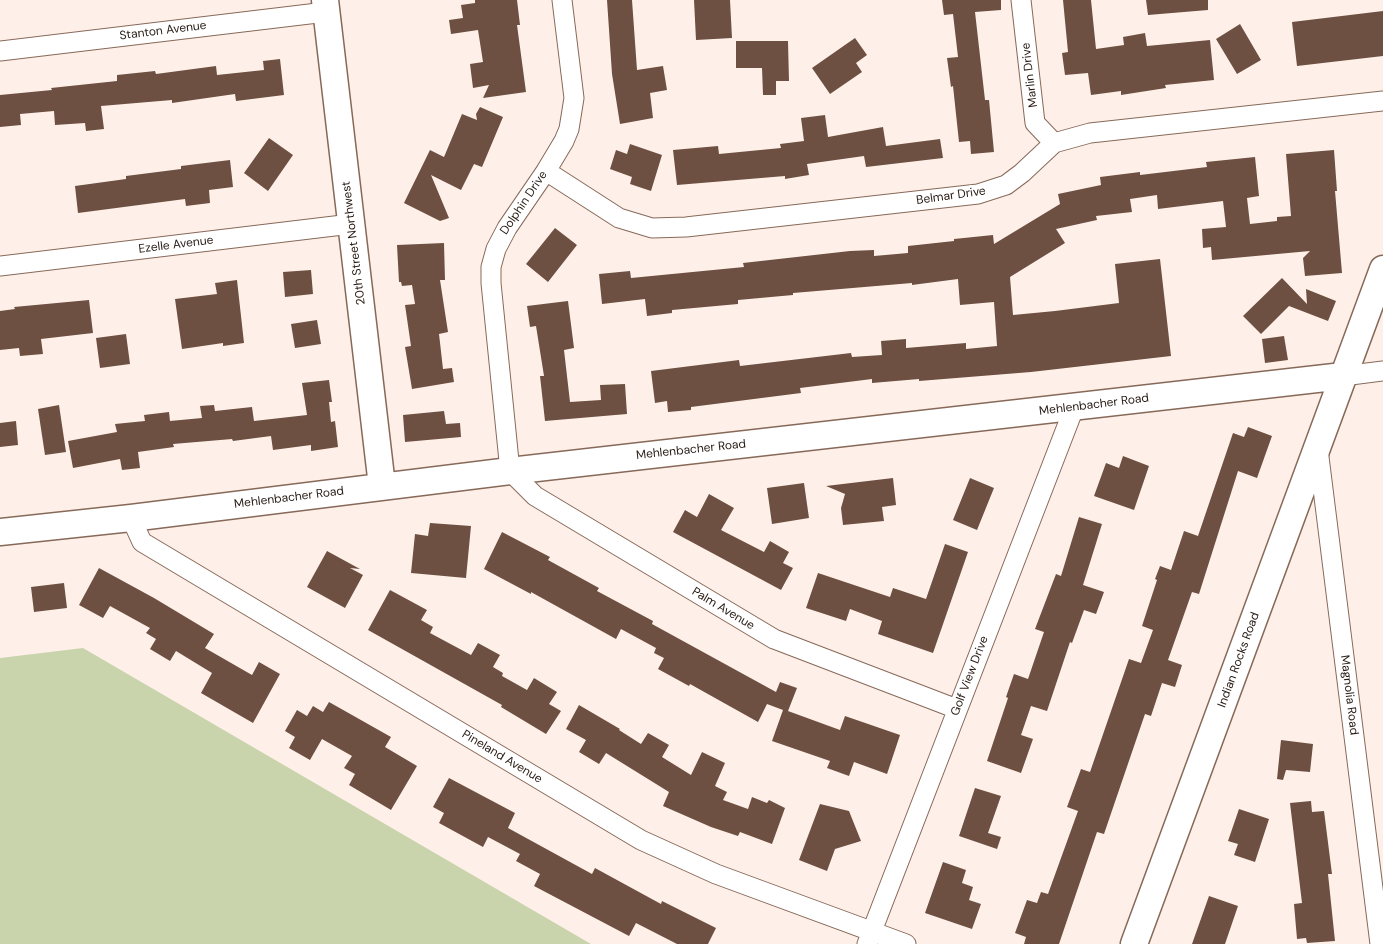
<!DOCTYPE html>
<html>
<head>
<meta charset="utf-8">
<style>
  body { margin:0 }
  canvas { display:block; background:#fef0e9 }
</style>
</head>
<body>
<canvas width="1383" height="944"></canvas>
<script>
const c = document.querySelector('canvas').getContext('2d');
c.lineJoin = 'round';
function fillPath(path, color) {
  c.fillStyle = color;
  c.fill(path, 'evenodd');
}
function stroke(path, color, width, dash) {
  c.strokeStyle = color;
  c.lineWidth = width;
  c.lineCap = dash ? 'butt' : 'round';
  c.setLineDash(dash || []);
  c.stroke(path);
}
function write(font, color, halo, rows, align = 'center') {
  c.font = font + ' "DM Sans",sans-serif';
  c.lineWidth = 5;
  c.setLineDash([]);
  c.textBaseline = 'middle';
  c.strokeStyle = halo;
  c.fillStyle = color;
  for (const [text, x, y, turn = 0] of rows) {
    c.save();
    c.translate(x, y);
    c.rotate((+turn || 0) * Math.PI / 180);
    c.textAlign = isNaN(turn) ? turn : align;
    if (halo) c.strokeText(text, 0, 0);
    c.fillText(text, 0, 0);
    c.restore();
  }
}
fillPath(new Path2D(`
  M 83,648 L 591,944 L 0,944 L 0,658 Z`), '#cad4ac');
fillPath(new Path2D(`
  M 475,0 L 517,0 L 520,25 L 517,25 L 526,92 L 483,98 L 489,85 L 473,88 L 470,64 L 483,62 L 478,30 L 451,34 L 449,20 L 463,18 L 461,5 L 475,3 Z
  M 607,0 L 632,0 L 637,70 L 663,66 L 667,90 L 650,93 L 653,118 L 620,124 L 612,74 Z
  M 694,0 L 730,0 L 732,38 L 696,40 Z
  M 942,0 L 1001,0 L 1001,10 L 975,12 L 985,100 L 989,100 L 994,152 L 971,154 L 970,141 L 959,142 L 953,86 L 951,87 L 947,58 L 958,57 L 953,14 L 944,15 Z
  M 1063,0 L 1091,0 L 1096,49 L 1124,45 L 1123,37 L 1145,33 L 1147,46 L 1210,40 L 1214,80 L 1165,85 L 1166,88 L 1121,95 L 1121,91 L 1091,95 L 1088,73 L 1065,75 L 1062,53 L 1068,52 Z
  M 1146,0 L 1208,0 L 1208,10 L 1148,15 Z
  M 1383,11 L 1383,56 L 1297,66 L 1292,22 Z
  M 1240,24 L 1261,60 L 1237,74 L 1216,39 Z
  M 855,38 L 867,55 L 856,63 L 862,72 L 830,94 L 812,68 Z
  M 736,41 L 788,41 L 789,81 L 776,81 L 776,95 L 763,95 L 762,68 L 736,68 Z
  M 280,59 L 284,95 L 236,101 L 235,94 L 172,103 L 172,100 L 101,106 L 104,129 L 86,131 L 85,123 L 55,125 L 54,111 L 20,114 L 21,125 L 0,127 L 0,95 L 52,90 L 51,88 L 117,81 L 117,75 L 155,71 L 156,74 L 216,66 L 217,75 L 264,70 L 263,61 Z
  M 480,107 L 503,117 L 482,167 L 474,164 L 461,190 L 431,175 L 449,218 L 440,221 L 404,203 L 430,150 L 444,157 L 462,114 L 477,120 L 476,114 Z
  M 825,115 L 828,137 L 883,127 L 886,146 L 940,139 L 943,158 L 866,167 L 864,156 L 807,164 L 809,175 L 785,179 L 785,176 L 677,185 L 673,150 L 718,146 L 719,154 L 781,148 L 780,144 L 804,141 L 801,118 Z
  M 269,138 L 293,155 L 268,191 L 244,173 Z
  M 630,144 L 662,155 L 651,191 L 630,184 L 632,177 L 610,169 L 616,150 L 627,154 Z
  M 1334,150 L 1337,191 L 1335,191 L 1342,273 L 1305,276 L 1303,258 L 1310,251 L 1212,260 L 1211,247 L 1203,248 L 1202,229 L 1226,227 L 1223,201 L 1158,209 L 1157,195 L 1130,199 L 1132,212 L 1096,216 L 1097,220 L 1056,229 L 1065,243 L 1010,277 L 1013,315 L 1055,311 L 1119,303 L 1115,264 L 1160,259 L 1171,356 L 1031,372 L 919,381 L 919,379 L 872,383 L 872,379 L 800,388 L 801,393 L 691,407 L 691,410 L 668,412 L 667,401 L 655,403 L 651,371 L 739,360 L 740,366 L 851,353 L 852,357 L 882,355 L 881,341 L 906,339 L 906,348 L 966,343 L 966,349 L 997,346 L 994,302 L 960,305 L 958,279 L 912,285 L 912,283 L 793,293 L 793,295 L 738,300 L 738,304 L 672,310 L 672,313 L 647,316 L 645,299 L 602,304 L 599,274 L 630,271 L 631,278 L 744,267 L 743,263 L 850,251 L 874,250 L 874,256 L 908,253 L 908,246 L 954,241 L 954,239 L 993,235 L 994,244 L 1060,204 L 1058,194 L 1101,185 L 1100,177 L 1140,172 L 1140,175 L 1207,167 L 1206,162 L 1255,157 L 1259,196 L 1247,198 L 1250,224 L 1277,221 L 1277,217 L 1291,216 L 1286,154 Z
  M 230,160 L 233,187 L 209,190 L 210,203 L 186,206 L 185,199 L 78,213 L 75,186 L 126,179 L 126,176 L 181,169 L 181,166 Z
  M 555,228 L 577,245 L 548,282 L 526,264 Z
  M 444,243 L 445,280 L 440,280 L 448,332 L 439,334 L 443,369 L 452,368 L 454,382 L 412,389 L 405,347 L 411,346 L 405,305 L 415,304 L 412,285 L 402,286 L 401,282 L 399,282 L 397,245 Z
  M 311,270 L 313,294 L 285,297 L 283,272 Z
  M 1282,278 L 1307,304 L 1306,289 L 1336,301 L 1328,321 L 1289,306 L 1261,334 L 1243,316 Z
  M 237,280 L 244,343 L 223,346 L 223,343 L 182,349 L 175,299 L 217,294 L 215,283 Z
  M 89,300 L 93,333 L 41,339 L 43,354 L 20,356 L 19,348 L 0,350 L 0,311 L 15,309 L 14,307 Z
  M 568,301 L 574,348 L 564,350 L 570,402 L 601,400 L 600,385 L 625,384 L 627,414 L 545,421 L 540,376 L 544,376 L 536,326 L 530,327 L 527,306 Z
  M 317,320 L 321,344 L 295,348 L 291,324 Z
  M 126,334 L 130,364 L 100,368 L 96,338 Z
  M 1284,336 L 1288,360 L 1265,363 L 1262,339 Z
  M 329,380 L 332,402 L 329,402 L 331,422 L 335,421 L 338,447 L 311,451 L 311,445 L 273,450 L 271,436 L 233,441 L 232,439 L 173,444 L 174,447 L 138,452 L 140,468 L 122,470 L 120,459 L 73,468 L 68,441 L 117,432 L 115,424 L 145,421 L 144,415 L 169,412 L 170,421 L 202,418 L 200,406 L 214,405 L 215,411 L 252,407 L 254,421 L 307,415 L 302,383 Z
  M 59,405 L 66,452 L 45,455 L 38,409 Z
  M 444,411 L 446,424 L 460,423 L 461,437 L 405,442 L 403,415 Z
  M 16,421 L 18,445 L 0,447 L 0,423 Z
  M 1248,427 L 1272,436 L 1257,478 L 1238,471 L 1199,594 L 1192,592 L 1168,660 L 1182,665 L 1175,687 L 1162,683 L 1151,716 L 1145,714 L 1104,834 L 1097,832 L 1059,944 L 1024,944 L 1026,937 L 1015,933 L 1027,900 L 1037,903 L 1041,892 L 1048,894 L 1078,811 L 1067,807 L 1081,769 L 1090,772 L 1129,659 L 1141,663 L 1153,630 L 1142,626 L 1157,580 L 1155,579 L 1160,566 L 1171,570 L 1184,531 L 1198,536 L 1233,433 L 1244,437 Z
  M 1123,456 L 1149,466 L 1134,510 L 1094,496 L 1106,463 L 1119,468 Z
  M 893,478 L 896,505 L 882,507 L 884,521 L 843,525 L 841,508 L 845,494 L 826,486 Z
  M 970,478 L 994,488 L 977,530 L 953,520 Z
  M 804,483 L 809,518 L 772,524 L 767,488 Z
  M 709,494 L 734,508 L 721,530 L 764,552 L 770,541 L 789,552 L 783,563 L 793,568 L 781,590 L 673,532 L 685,510 L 697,517 Z
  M 1079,517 L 1102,524 L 1083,585 L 1104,592 L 1096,614 L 1084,610 L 1072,643 L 1070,642 L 1047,711 L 1031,706 L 1021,735 L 1033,739 L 1021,773 L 987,761 L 1008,698 L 1006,697 L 1014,674 L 1028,679 L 1044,632 L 1035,629 L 1056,574 L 1061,576 Z
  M 430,523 L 471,526 L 466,578 L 411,573 L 415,534 L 428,536 Z
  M 502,532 L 550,557 L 548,560 L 599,588 L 597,591 L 653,621 L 652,624 L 776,692 L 780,682 L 797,688 L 788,711 L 840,730 L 845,716 L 900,735 L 887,774 L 854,762 L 849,776 L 827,768 L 830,761 L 772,741 L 783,710 L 767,704 L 758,722 L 690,684 L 689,686 L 658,669 L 664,658 L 654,653 L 656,648 L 621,629 L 616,639 L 531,592 L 531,594 L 484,569 Z
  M 945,544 L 968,552 L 933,653 L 878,634 L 882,621 L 850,609 L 846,621 L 806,608 L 818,573 L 890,597 L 893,588 L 926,599 Z
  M 327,551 L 360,569 L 350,568 L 363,575 L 345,608 L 307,587 Z
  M 99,568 L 154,598 L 214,634 L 205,648 L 252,675 L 259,662 L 280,674 L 253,723 L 201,693 L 212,673 L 176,651 L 170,661 L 150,649 L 156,639 L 146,633 L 150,628 L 110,606 L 103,618 L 79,605 Z
  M 64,583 L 67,608 L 34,612 L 31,587 Z
  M 390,590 L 427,610 L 421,620 L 433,627 L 430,633 L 471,655 L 478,643 L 500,655 L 493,667 L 503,673 L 502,676 L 527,690 L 534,678 L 557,692 L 549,704 L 561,711 L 546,734 L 501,707 L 502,705 L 368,630 Z
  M 329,702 L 391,737 L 385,747 L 417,766 L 391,810 L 349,785 L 355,774 L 344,768 L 352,756 L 322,739 L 310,760 L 289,748 L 295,737 L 285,731 L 297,710 L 307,716 L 313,706 L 323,712 Z
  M 579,705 L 620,729 L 619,730 L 641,744 L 648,733 L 669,745 L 662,757 L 691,775 L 702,752 L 725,763 L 715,786 L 727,792 L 723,800 L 748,809 L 752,797 L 767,803 L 769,800 L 785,808 L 772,844 L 740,832 L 738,836 L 711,827 L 663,806 L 669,792 L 606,753 L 599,764 L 579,752 L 586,740 L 566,729 Z
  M 1281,740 L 1313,744 L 1310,772 L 1286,770 L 1283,780 L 1277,779 Z
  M 449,778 L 515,813 L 508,828 L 592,874 L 595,868 L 661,904 L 662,901 L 716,928 L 708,944 L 677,944 L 636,923 L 629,936 L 534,886 L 540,874 L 516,861 L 520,854 L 488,837 L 483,847 L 439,823 L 444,813 L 433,807 Z
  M 975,788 L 1001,796 L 988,833 L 1001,837 L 997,849 L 959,836 Z
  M 1311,801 L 1312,812 L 1324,811 L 1332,874 L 1328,874 L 1335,941 L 1307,943 L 1306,938 L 1297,939 L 1294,904 L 1302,903 L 1290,803 Z
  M 820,804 L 849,811 L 861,841 L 835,849 L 827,871 L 799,860 Z
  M 1239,809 L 1269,819 L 1255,862 L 1234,855 L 1238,844 L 1228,841 Z
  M 943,862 L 966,870 L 962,883 L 973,887 L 969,900 L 981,904 L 972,929 L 925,913 Z
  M 1209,896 L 1238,906 L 1225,944 L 1192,944 Z`), '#6d5041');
const street = new Path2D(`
  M 562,0 L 574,98 L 569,129 L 564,141 L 546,171 L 507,228 L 496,249 L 491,267 L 491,283 L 510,471 L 535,496 L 774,639 L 957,709
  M 1021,0 L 1035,123 L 1054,143
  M 0,51 L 326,12
  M 546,171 L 619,218 L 652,228 L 686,227 L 978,194 L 1006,185 L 1022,173 L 1054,143 L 1090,133 L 1383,101
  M 0,266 L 351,224
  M 1343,376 L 1383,371
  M 1318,449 L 1380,944
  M 131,518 L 142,542 L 641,840 L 716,874 L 906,944
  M 867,944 L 1074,408`);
const secondary = new Path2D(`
  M 325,0 L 382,486
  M 0,532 L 131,518 L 510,471 L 1343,376
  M 1134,944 L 1383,269`);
stroke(street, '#876959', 21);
stroke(secondary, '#876959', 29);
stroke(street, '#fff', 19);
stroke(secondary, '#fff', 26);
write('12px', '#261a14', '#fff', [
  ["Stanton Avenue",163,31,-7],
  ["Marlin Drive",1030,75,-97],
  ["Belmar Drive",951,196,-8],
  ["Dolphin Drive",524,203,-56],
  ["20th Street Northwest",354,243,-97],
  ["Ezelle Avenue",176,245,-7],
  ["Mehlenbacher Road",1094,405,-7],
  ["Mehlenbacher Road",691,450,-6],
  ["Mehlenbacher Road",289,498,-7],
  ["Palm Avenue",723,609,31],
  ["Indian Rocks Road",1239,660,-70],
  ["Golf View Drive",970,676,-69],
  ["Magnolia Road",1349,695,83],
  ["Pineland Avenue",502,757,31]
]);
</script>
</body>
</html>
